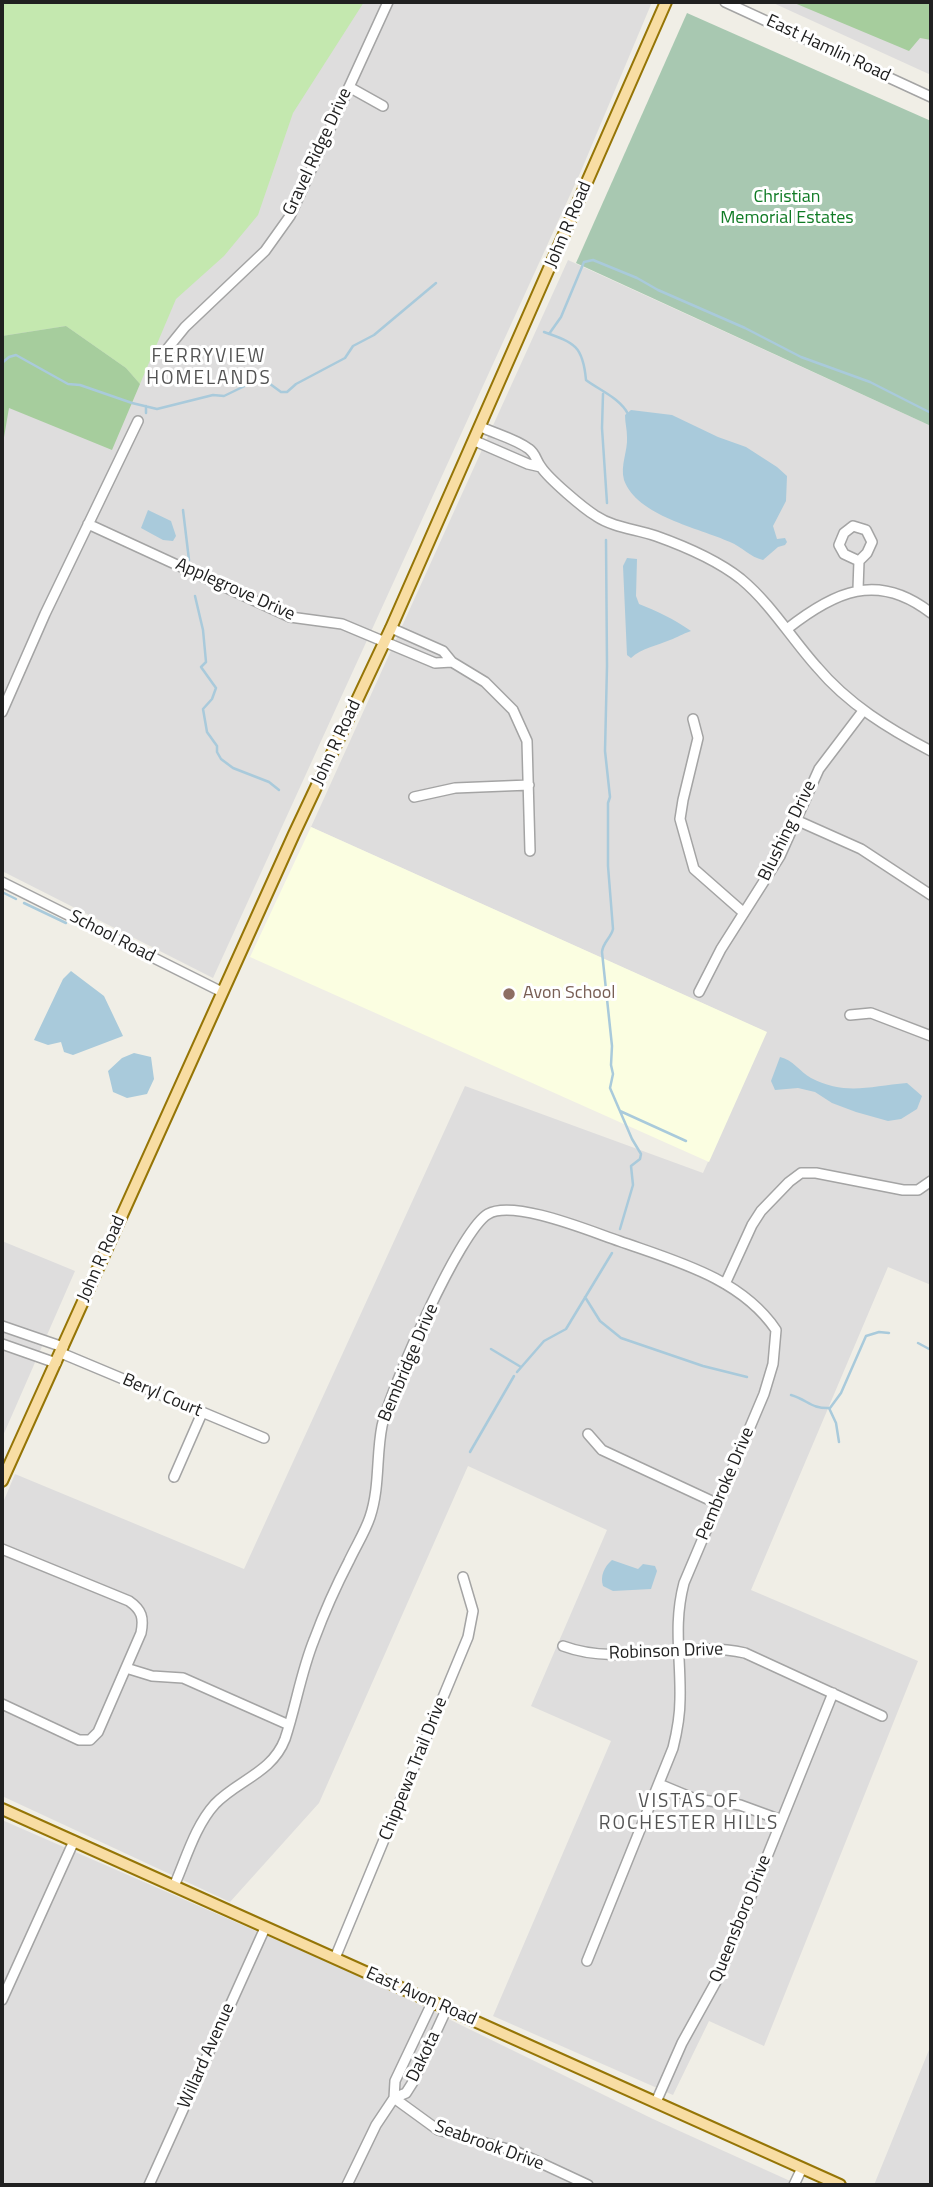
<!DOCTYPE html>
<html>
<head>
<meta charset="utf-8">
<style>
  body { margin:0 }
  #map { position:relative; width:933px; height:2187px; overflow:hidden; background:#f0eee6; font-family:"Titillium Web",sans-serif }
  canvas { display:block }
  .frame { position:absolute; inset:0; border:4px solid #202020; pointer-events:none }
</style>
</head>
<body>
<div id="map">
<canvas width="933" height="2187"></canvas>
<div class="frame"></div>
</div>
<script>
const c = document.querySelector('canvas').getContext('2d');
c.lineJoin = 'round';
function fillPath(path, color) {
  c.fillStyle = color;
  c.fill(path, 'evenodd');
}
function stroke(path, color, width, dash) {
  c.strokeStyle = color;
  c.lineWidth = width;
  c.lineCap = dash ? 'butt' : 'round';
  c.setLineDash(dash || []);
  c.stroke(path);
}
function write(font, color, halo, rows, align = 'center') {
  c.font = font + ' "Titillium Web",sans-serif';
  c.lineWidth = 6;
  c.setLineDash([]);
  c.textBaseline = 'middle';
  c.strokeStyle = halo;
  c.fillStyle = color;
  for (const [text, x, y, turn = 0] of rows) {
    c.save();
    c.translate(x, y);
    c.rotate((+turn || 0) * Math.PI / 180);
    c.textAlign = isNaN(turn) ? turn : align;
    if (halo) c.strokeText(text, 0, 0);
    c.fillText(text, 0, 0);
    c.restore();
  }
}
fillPath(new Path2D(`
  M 91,2 L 652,2 L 581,171 L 213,978 L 2,871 L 2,195 Z
  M 771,2 L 931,2 L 931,75 Z
  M 568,260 L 931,426 L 931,1285 L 888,1267 L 751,1590 L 918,1661 L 764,2046 L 709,2021 L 673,2095 L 493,2016 L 611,1741 L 531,1706 L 607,1530 L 468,1466 L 319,1803 L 230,1902 L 2,1796 L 2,1505 L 15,1474 L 244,1569 L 465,1086 L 703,1173 L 766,1032 L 311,827 Z
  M 2,1241 L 75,1271 L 2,1438 Z
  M 2,1820 L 373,1982 L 653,2119 L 799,2185 L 2,2185 Z
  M 931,2045 L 931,2185 L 874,2185 Z`), '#dedddd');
fillPath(new Path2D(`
  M 311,827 L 767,1032 L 709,1162 L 250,957 Z`), '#fbfee1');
fillPath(new Path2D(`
  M 2,2 L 364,2 L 293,113 L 258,215 L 224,256 L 176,299 L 140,384 L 126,368 L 66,326 L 2,336 Z`), '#c4e8af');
fillPath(new Path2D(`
  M 792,2 L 931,2 L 931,40 L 920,38 L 909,51 Z
  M 66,326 L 126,368 L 140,384 L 112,450 L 9,408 L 2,449 L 2,336 Z`), '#a6cd9d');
fillPath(new Path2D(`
  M 687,13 L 931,121 L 931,426 L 576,263 Z`), '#a8c8b1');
fillPath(new Path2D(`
  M 631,410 L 672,415 L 718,437 L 746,447 L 777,467 L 787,476 L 786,501 L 773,526 L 777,539 L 785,538 L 787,542 L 785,545 L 778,547 L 763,560 C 750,557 742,547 730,542 C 699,528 637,516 624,480 C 620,465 628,451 627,437 C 627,429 625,423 625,415 Z
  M 148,510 L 171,521 L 176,536 L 173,541 L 163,540 L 141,528 Z
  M 627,558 L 637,559 L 636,596 L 639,604 C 657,611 674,619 691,631 C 682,634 678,637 670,640 C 656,646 642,648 631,658 L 627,655 L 623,566 Z
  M 71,971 L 104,996 L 123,1036 L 73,1055 L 64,1052 L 61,1042 L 48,1045 L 34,1040 L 63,979 Z
  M 134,1053 L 151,1057 L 154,1079 L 147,1094 L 127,1098 L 113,1092 L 108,1071 L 122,1058 Z
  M 780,1057 C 793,1060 799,1071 811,1078 C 846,1096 870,1086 907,1083 L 922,1096 L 917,1109 L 901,1119 L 888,1121 L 856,1112 L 832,1103 L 815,1092 L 798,1088 L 775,1090 L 771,1081 Z
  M 612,1560 L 638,1569 L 643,1564 L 655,1566 L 657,1571 L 651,1589 L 613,1591 L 603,1586 C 600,1576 604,1567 612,1560 Z`), '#a9cadb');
stroke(new Path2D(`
  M 544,332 C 575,343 583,346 586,380 C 599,390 620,398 628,414
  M 549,334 L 561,317 L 584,262 L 593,260 L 637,278 L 658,290 L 745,328 L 801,357 L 870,382 L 931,413
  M 2,363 L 9,357 L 16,355 L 68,384 L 80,385 L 132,403 L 157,409 L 213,395 L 224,396 L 257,380 L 266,381 L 281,392 L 287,392 L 296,384 L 345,358 L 353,346 L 374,335 L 436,283
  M 603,394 L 602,428 L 607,503
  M 146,406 L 146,413
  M 183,510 L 189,560
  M 606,540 L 607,666 L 605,751 L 610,797 L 608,803 L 608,866 L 613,929 C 611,938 603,942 602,952 L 612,1046 L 611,1065 L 613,1074 L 610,1088 L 632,1139 L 641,1154 L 640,1159 L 631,1166 L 633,1185 L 620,1229
  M 195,596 L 203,630 L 206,662 L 201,667 L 216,688 L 212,699 L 203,709 L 207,732 L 217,746 L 217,752 L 221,759 L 233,768 L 269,782 L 279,790
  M 2,892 L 16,899
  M 24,903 L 66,923
  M 620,1111 L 686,1141
  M 585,1297 L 600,1321 L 621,1338 L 703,1366 L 747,1377
  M 918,1343 L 931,1350
  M 491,1349 L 521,1367
  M 517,1372 L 544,1341 L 566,1329 L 612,1253
  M 791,1395 C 808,1400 811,1409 830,1408 L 841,1393 L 866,1336 L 879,1332 L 889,1333
  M 829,1408 L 836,1423 L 839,1442
  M 470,1452 L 514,1376`), '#a9cadb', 2.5);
const minor = new Path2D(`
  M 725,2 L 931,97
  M 349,87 L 383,106
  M 168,348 L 185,327 L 265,251 L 290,216 L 388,2
  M 481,427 C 496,434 516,439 529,449 C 536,454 536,461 541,467 C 549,479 583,508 596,516 C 614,528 636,529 656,536 C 684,546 717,560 741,579 C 771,604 791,638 817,667 C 848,704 889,729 931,751
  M 475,441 L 528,464 L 541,467
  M 88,524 L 290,617 L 342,624 L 435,663 L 452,662
  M 858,589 L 859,561 L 867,553 L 872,542 L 866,530 L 853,526 L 844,533 L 839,545 L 844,554 L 859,561
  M 391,628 L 443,651 L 452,662 L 485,682 L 513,710 L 527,741 L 530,851
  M 787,629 C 834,592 877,571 931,613
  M 2,712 L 45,614 L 138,421
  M 693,719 L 698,738 L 683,800 L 680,819 L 694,869 L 744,913
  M 414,797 L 455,788 L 529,785
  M 796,820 L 861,849 L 931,895
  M 2,882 L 222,992
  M 699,992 L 721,949 L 780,856 L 819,769 L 863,711
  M 850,1015 L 871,1013 L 931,1036
  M 725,1284 L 752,1225 L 761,1211 L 789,1182 L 801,1173 L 816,1173 L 903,1190 L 918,1190 L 931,1181
  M 2,1326 L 63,1347
  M 2,1344 L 56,1363
  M 61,1353 L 264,1438
  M 588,1434 L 602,1450 L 716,1503
  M 174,1477 L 202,1413
  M 2,1549 L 129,1601 C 142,1610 144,1618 141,1633 L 98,1732 L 90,1740 L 79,1740 L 2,1704
  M 563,1646 C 622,1668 685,1639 745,1653 L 882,1716
  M 126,1668 L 152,1676 L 183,1678 L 289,1725
  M 659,1784 L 695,1799 L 740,1805 L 781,1820
  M 174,1886 C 186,1859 195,1826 215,1804 C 238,1780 272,1773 285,1739 C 296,1706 301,1672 314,1640 C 324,1613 336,1586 349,1561 C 356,1546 365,1532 370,1517 C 380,1487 376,1456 382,1426 C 390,1390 460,1230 488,1214 C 514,1199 592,1232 619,1241 C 675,1261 741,1278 776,1330 L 773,1364 L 764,1394 L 684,1583 C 673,1625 681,1657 680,1699 C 680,1716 677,1732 673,1748 L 587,1961
  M 335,1958 L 468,1637 L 473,1611 L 463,1577
  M 2,2000 L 74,1841
  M 433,2001 L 395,2081 L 394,2098 L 406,2093 L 413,2082 L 447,2008
  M 656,2102 L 682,2043 L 718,1978 L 833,1693
  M 149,2185 L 265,1928
  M 347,2185 L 376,2125 L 394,2098 L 438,2130 L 515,2151 L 588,2185
  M 794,2185 L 802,2168`);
const major = new Path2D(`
  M 2,1481 L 294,834 L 391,628 L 666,2
  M 2,1809 L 840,2185`);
stroke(minor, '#a4a4a4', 12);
stroke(major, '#957506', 14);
stroke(minor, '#fff', 9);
stroke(major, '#f8dda3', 10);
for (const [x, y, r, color] of [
  [509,994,7,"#8d6e63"]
]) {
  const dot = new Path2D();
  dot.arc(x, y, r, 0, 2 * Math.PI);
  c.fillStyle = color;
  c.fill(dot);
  stroke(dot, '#fff', 2.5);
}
write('18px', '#202020', '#fff', [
  ["East Hamlin Road",828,49,25],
  ["Gravel Ridge Drive",318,152,-65],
  ["John R Road",569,225,-67],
  ["Applegrove Drive",235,590,24],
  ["John R Road",337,743,-65],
  ["Blushing Drive",788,831,-64],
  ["School Road",112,937,27],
  ["John R Road",102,1259,-66],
  ["Bembridge Drive",409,1363,-67],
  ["Beryl Court",162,1396,23],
  ["Pembroke Drive",726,1484,-67],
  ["Robinson Drive",666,1652,-2],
  ["Chippewa Trail Drive",414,1769,-68],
  ["Queensboro Drive",741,1919,-68],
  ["East Avon Road",421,1997,24],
  ["Willard Avenue",207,2056,-66],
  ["Dakota",424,2057,-64],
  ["Seabrook Drive",489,2146,20]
]);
write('18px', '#107b25', '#fff', [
  ["Christian",787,198],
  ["Memorial Estates",787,219]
]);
write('18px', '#785e54', '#fff', [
  ["Avon School",523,994]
], 'left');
c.letterSpacing = '2px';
write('19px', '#535353', '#fff', [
  ["FERRYVIEW",209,357],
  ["HOMELANDS",209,379],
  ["VISTAS OF",689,1802],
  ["ROCHESTER HILLS",689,1824]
]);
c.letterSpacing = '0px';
</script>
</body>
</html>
